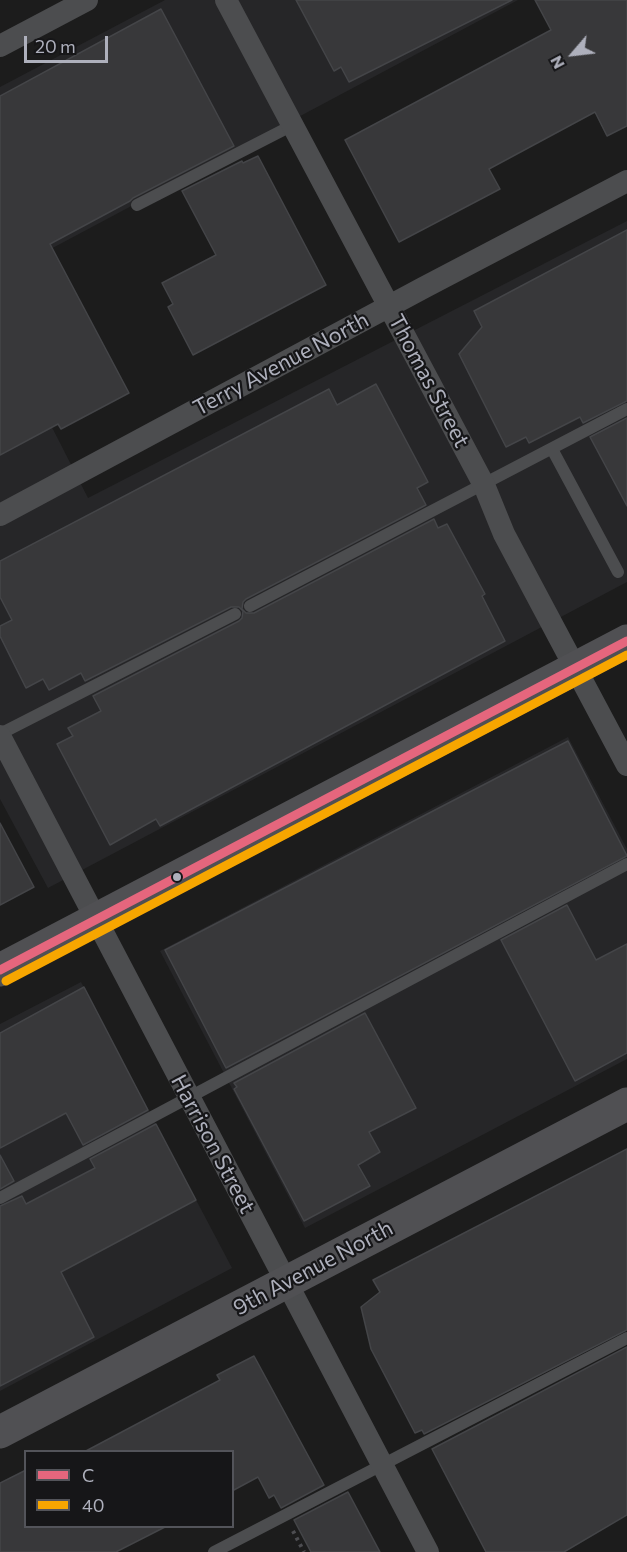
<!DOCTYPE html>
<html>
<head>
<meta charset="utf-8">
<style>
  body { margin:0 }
  #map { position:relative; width:627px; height:1552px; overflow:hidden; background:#1c1c1c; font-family:Commissioner,sans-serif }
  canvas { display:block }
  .legend { position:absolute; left:24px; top:1450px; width:210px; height:78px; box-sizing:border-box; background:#161618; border:2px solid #53545a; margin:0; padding:8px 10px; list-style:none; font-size:18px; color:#aeb0bc }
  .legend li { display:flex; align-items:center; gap:12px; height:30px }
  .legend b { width:30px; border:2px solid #53545a }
  .north { position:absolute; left:543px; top:24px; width:60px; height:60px; -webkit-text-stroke:4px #161618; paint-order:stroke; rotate:242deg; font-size:16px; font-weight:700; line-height:24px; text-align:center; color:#aeb0bc }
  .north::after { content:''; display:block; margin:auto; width:21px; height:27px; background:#aeb0bc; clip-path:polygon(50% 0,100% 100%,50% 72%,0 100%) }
  .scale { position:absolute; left:24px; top:36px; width:84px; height:27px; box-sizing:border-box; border:3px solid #aeb0bc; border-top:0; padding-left:8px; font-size:18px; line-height:21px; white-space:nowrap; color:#aeb0bc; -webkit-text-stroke:4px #161618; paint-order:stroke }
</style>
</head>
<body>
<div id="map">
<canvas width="627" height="1552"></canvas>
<ul class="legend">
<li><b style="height:8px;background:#e5667d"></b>C</li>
<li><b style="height:8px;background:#f7a600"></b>40</li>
</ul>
<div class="north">N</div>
<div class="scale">20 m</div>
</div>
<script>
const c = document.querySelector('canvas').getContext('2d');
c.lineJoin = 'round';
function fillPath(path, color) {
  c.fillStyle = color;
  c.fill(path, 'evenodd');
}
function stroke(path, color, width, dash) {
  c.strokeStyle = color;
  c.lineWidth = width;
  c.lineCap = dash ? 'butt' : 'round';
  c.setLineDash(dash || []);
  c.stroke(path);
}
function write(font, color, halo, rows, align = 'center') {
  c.font = font + ' Commissioner,sans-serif';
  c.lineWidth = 4.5;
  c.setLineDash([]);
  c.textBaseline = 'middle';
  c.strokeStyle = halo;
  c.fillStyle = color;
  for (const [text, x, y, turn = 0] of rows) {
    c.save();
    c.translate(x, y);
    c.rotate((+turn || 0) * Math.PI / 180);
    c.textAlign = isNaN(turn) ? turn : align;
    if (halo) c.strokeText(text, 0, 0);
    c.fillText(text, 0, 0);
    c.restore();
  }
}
fillPath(new Path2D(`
  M 165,0 L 518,0 L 0,276 L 0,87 Z
  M 627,221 L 627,582 L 48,888 L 0,799 L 0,325 L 88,498 Z
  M 568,737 L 627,849 L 627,1059 L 305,1228 L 160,951 Z
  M 81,982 L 232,1268 L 0,1391 L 0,1024 Z`), '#262628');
const building = new Path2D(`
  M 296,0 L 512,0 L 349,82 L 341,67 L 334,71 Z
  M 535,0 L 627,0 L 627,126 L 607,136 L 595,112 L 489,169 L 500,189 L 399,242 L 345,140 L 551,30 Z
  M 161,9 L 234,146 L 133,198 L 130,201 L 50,244 L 129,393 L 61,429 L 58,424 L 0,455 L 0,96 Z
  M 258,156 L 326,285 L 193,355 L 168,307 L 173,304 L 162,283 L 216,255 L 182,191 L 242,161 L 243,163 Z
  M 627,230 L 627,401 L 583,423 L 580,417 L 529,443 L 526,437 L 506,447 L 459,354 L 482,327 L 474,311 Z
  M 376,384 L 428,482 L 417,488 L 426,505 L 246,599 L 243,602 L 242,609 L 246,613 L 254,613 L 434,519 L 438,528 L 447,524 L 485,594 L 482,596 L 505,641 L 160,826 L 156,819 L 110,845 L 57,744 L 73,736 L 68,728 L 101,711 L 93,696 L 239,621 L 242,618 L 243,611 L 239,607 L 231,607 L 85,681 L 81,673 L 49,690 L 43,679 L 26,688 L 0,636 L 0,626 L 12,620 L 0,597 L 0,561 L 329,389 L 337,405 Z
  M 627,418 L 627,506 L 590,437 Z
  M 568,741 L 627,856 L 226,1068 L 165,950 Z
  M 0,823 L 34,887 L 0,905 Z
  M 567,905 L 596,960 L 627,944 L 627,1053 L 575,1081 L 501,940 Z
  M 84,987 L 148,1110 L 83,1145 L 66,1113 L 0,1148 L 0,1033 Z
  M 365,1013 L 416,1108 L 369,1132 L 380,1152 L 358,1165 L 370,1186 L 304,1221 L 234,1089 L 237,1087 L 234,1083 Z
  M 156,1124 L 196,1200 L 61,1272 L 94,1337 L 0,1386 L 0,1206 L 22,1196 L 26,1204 L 95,1168 L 90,1159 Z
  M 627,1149 L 627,1330 L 424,1434 L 422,1430 L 415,1433 L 371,1349 L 361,1307 L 380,1292 L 373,1280 Z
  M 0,1155 L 14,1181 L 0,1189 Z
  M 627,1347 L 627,1515 L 564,1552 L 486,1552 L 432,1449 Z
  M 254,1356 L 324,1485 L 281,1508 L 274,1495 L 269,1498 L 258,1477 L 232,1491 L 232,1452 L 84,1452 L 220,1380 L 217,1375 Z
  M 26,1470 L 26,1527 L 165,1527 L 116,1552 L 0,1552 L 0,1483 Z
  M 348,1492 L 380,1552 L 311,1552 L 294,1520 Z`);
fillPath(building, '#38383a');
stroke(building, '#444548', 1.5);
stroke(new Path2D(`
  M 293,1531 L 304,1552`), '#4d4d51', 4, [3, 4.5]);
stroke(new Path2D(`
  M 137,205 L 293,125
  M 552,449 L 618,572
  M 250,606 L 627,409
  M 0,734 L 235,614
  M 0,1198 L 627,864
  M 214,1552 L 627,1338`), '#4c4d4f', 12);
stroke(new Path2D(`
  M 226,0 L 484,485 L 504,534 L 627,765
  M 0,46 L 87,0
  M 0,515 L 423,288 L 627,181
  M 0,736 L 428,1552`), '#4c4d4f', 22);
stroke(new Path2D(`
  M 0,970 L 627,641
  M 0,1432 L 627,1104`), '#505053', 33);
stroke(new Path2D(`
  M 0,970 L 627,641`), '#e5667d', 9);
stroke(new Path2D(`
  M 6,981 L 627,655`), '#f7a600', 9);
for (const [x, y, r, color] of [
  [177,877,5,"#aeb0bc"]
]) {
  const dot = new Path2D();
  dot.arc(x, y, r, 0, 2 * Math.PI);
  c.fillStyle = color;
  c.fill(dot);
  stroke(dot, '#161618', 2);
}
write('22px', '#aeb0bc', '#161618', [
  ["Terry Avenue North",281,364,-28],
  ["Thomas Street",429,381,62],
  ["Harrison Street",213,1144,62],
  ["9th Avenue North",313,1268,-28]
]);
</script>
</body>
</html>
